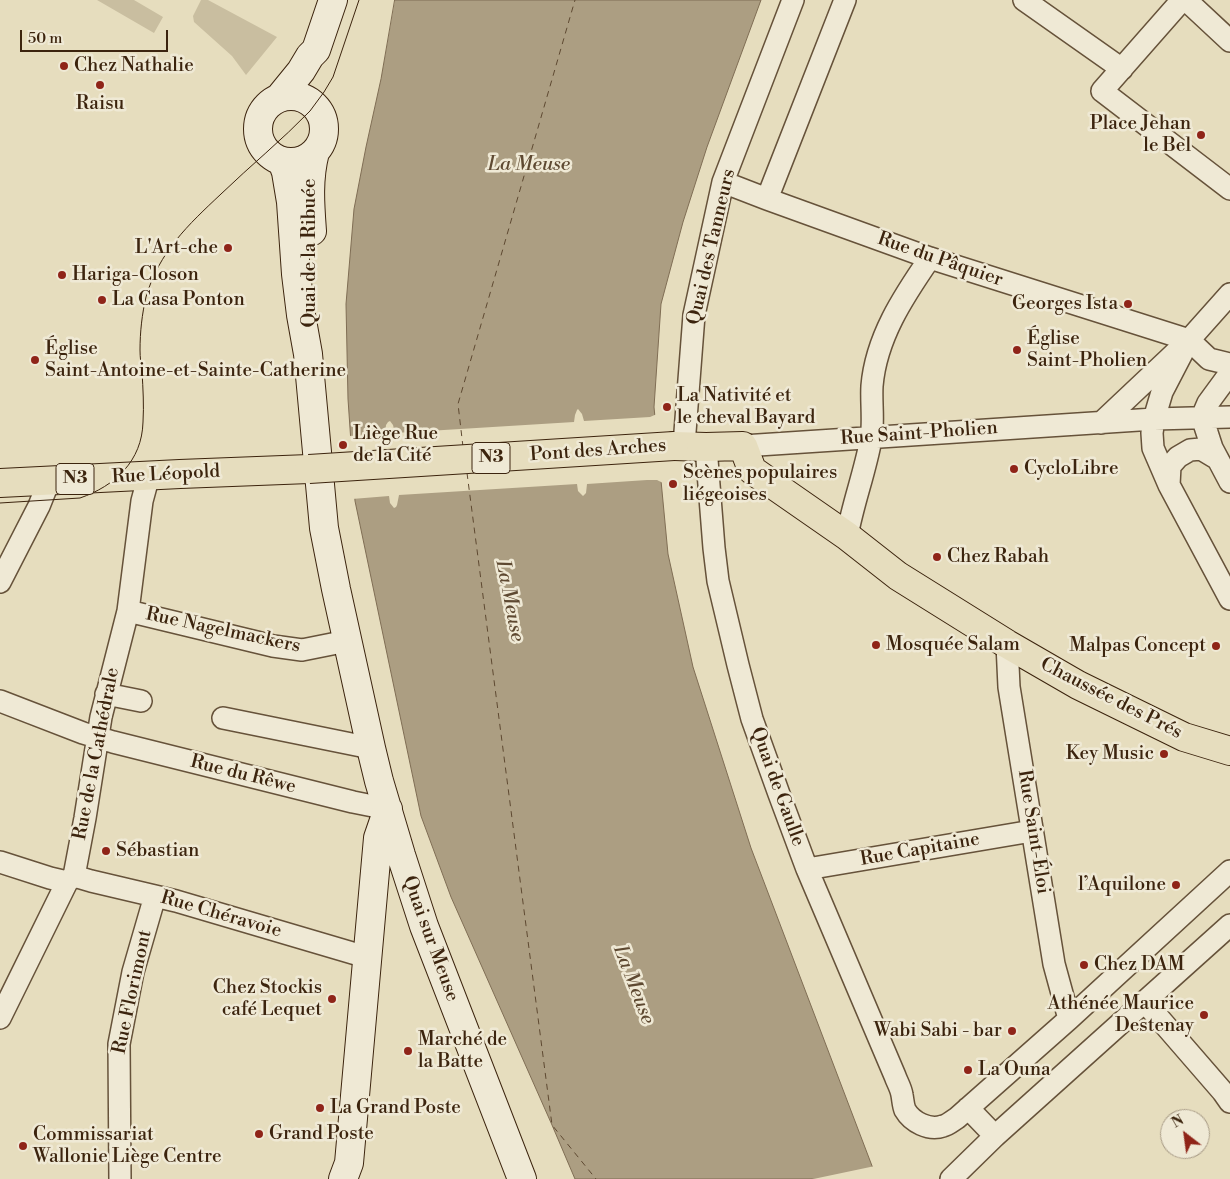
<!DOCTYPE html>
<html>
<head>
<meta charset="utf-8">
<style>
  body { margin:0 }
  #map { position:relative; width:1230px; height:1179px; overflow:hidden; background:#e6ddbe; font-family:"Libre Bodoni",serif }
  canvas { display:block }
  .north { position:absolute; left:1160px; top:1109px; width:50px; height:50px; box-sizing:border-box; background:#efe9d5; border:1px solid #a79a85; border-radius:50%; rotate:330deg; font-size:14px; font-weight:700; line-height:20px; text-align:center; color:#3c240e }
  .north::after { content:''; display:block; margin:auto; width:18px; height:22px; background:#8f2418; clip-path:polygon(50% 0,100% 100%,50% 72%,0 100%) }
  .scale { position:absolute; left:20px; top:30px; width:148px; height:22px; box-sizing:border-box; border:2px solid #3c240e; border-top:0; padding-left:6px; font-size:15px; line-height:18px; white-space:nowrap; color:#3c240e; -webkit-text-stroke:4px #efe9d5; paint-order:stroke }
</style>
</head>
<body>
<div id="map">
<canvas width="1230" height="1179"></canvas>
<div class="north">N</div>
<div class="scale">50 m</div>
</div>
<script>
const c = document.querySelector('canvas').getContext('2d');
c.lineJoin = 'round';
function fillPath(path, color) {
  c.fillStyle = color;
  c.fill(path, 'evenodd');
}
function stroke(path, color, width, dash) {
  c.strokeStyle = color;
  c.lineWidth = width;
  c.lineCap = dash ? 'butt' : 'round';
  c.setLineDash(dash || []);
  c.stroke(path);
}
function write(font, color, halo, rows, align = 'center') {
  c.font = font + ' "Libre Bodoni",serif';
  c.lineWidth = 5;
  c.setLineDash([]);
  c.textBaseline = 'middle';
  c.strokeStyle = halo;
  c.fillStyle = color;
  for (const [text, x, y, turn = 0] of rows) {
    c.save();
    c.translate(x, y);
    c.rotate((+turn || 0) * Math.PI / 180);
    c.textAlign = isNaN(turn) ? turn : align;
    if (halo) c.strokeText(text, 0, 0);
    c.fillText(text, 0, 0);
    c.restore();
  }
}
fillPath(new Path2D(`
  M 97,0 L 134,0 L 163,17 L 154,33 Z
  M 201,0 L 208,0 L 277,37 L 246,75 L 232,56 L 194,22 L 193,16 Z`), '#c9bea0');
const water = new Path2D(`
  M 395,0 L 761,0 L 707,147 L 683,222 L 661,304 L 654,407 L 668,554 L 693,667 L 751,848 L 877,1179 L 575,1179 L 552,1125 L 451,897 L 421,816 L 355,501 L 348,399 L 346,304 L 354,209 L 366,147 L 381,79 Z`);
fillPath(water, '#ac9e82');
stroke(water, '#7f6d54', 1);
fillPath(new Path2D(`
  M 578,409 L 582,414 L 584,421 L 650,417 L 657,414 L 663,483 L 657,480 L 647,480 L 587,484 L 586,493 L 583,496 L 578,491 L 577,484 L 399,495 L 397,505 L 396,507 L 394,508 L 390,503 L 389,496 L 352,499 L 348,436 L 385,434 L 386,425 L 388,422 L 390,421 L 393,425 L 395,433 L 574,422 L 575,415 L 577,410 Z
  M 875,1166 L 880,1179 L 812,1179 L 818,1178 Z`), '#e6ddbe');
stroke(new Path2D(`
  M 463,447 L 458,404 L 575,0
  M 467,473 L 552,1125 L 596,1179`), '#5e4931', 1, [6, 5]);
const street = new Path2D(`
  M 1024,0 L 1122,69
  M 1182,0 L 1102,91 L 1230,189
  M 1186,0 L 1230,41
  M 723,182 L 767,199 L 930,258 L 1189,340 L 1209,359 L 1230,364
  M 767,199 L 845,0
  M 1189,340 L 1162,392 L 1154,419 L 1152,433 L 1153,448 L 1169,485 L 1230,599
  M 1202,417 L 1212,448 L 1230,482
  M 1202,417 L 1208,403 L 1230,373
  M 1101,423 L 1189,340 L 1230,294
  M 684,445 L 694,315 L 723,182 L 793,0
  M 743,446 L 1154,419 L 1230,417
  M 706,447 L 714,548 L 718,581 L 738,665 L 752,719 L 779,794 L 807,869 L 895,1076 C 897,1082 901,1088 902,1095 C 903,1100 903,1105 905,1110 C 912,1122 929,1131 943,1126 C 948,1125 952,1121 957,1118 L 1069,1019 L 1230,871
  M 1169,485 L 1170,466 L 1178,457 L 1190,450 L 1201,449 L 1216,458
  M 847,536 C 853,503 865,472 871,439 C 874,422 871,403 872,386 C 876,338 903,297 930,258
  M 0,582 L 39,506 L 49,481
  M 128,611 L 273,646 L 302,650 L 347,641
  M 1007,644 L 1009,687 L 1054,964 L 1069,1019
  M 106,694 L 141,701
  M 0,701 L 83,733 L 113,742 L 353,802 L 388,809
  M 223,718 L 371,748
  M 0,862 L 50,878 L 67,882
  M 807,869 L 1032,831
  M 74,876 L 91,881 L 176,901 L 366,957
  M 1145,1002 L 1223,1092 L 1230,1102
  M 0,1018 L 67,882 L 74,876 L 85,818 L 101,717 L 128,611 L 142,501 L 149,475
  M 968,1108 L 995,1136
  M 120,1179 L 119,1044 L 133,972 L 155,896
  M 951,1179 L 995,1136 L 1230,925`);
const secondary = new Path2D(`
  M258 129a33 33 0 1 1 66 0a33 33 0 1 1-66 0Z
  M 279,98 L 301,71 L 310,56 L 316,50 L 333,0
  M 282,161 L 286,172 L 291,202 L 296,274 L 301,315 L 308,354 L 324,528 L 336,589 L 371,748 L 379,781 L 401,855 L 424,926 L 522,1179
  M 312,231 C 310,204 308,179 315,152
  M 343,1179 L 349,1163 L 378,838 L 388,809`);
const primary = new Path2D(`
  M 674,446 L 706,447 L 743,446 L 752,470 L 847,536 L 898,576 L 1007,644 L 1078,685 L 1184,737 L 1230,751
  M 0,483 L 180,474 L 309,469`);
stroke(street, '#66523a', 24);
stroke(secondary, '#3c240e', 30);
stroke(primary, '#3c240e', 30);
stroke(street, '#efe9d5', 21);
stroke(secondary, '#efe9d5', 28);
stroke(primary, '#e6ddbe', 28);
stroke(new Path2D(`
  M 0,503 L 80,498 C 115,486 142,461 143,422 C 144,406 143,388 142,372 C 141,365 140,357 140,350 C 140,332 142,314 146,297 C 159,252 188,225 221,194 C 250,166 282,140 310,111 L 324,92 L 333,77 L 359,0`), '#3c240e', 1);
const primaryBridge = new Path2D(`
  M 309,469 L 674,446`);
stroke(primaryBridge, '#3c240e', 30, []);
stroke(primaryBridge, '#e6ddbe', 28);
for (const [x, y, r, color] of [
  [64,66,5,"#8f2418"],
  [100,85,5,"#8f2418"],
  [1201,135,5,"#8f2418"],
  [228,248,5,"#8f2418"],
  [62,275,5,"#8f2418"],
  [102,300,5,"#8f2418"],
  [1128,304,5,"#8f2418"],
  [1017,350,5,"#8f2418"],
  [35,360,5,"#8f2418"],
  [667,407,5,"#8f2418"],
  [343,445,5,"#8f2418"],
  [1014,469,5,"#8f2418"],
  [673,484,5,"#8f2418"],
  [937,557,5,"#8f2418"],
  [876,645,5,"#8f2418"],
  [1216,646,5,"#8f2418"],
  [1164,754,5,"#8f2418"],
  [106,851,5,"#8f2418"],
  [1176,885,5,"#8f2418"],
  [1084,965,5,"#8f2418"],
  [332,999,5,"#8f2418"],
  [1204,1015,5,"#8f2418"],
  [1012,1031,5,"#8f2418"],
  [408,1051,5,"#8f2418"],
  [968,1070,5,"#8f2418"],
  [320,1108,5,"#8f2418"],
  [259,1134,5,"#8f2418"],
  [23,1146,5,"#8f2418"]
]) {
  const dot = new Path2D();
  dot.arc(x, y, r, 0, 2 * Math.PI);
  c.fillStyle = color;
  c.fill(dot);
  stroke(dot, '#efe9d5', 2);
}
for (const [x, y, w] of [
  [491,458,38],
  [75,479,38]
]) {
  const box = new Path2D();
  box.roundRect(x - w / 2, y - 15.5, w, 31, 4);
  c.fillStyle = '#efe9d5';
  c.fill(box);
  stroke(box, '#3c240e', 1);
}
write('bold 18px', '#3c240e', null, [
  ["N3",491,458],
  ["N3",75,479]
]);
write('19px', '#3c240e', '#efe9d5', [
  ["Chez Nathalie",74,66],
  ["Raisu",100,104,"center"],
  ["Place Jehan",1191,124,"right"],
  ["le Bel",1191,146,"right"],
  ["L'Art-che",218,248,"right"],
  ["Hariga-Closon",72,275],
  ["La Casa Ponton",112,300],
  ["Georges Ista",1118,304,"right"],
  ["Église",1027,339],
  ["Saint-Pholien",1027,361],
  ["Église",45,349],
  ["Saint-Antoine-et-Sainte-Catherine",45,371],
  ["La Nativité et",677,396],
  ["le cheval Bayard",677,418],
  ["Liège Rue",353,434],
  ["de la Cité",353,456],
  ["CycloLibre",1024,469],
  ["Scènes populaires",683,473],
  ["liégeoises",683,495],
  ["Chez Rabah",947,557],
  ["Mosquée Salam",886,645],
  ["Malpas Concept",1206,646,"right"],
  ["Key Music",1154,754,"right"],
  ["Sébastian",116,851],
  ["l’Aquilone",1166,885,"right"],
  ["Chez DAM",1094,965],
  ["Chez Stockis",322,988,"right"],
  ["café Lequet",322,1010,"right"],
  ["Athénée Maurice",1194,1004,"right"],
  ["Destenay",1194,1026,"right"],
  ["Wabi Sabi - bar",1002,1031,"right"],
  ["Marché de",418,1040],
  ["la Batte",418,1062],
  ["La Ouna",978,1070],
  ["La Grand Poste",330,1108],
  ["Grand Poste",269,1134],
  ["Commissariat",33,1135],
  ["Wallonie Liège Centre",33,1157]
], 'left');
write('19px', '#3c240e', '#efe9d5', [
  ["Quai des Tanneurs",712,247,-77],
  ["Quai de la Ribuée",310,253,-90],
  ["Rue du Pâquier",940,260,19],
  ["Rue Saint-Pholien",919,434,-4],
  ["Pont des Arches",598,451,-4],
  ["Rue Léopold",166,475,-3],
  ["Rue Nagelmackers",223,631,12],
  ["Chaussée des Prés",1111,699,27],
  ["Rue de la Cathédrale",97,754,-79],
  ["Rue du Rêwe",243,775,14],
  ["Quai de Gaulle",777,787,70],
  ["Rue Saint-Éloi",1033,832,81],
  ["Rue Capitaine",920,850,-10],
  ["Rue Chéravoie",221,915,16],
  ["Quai sur Meuse",430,939,70],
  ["Rue Florimont",133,992,-78]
]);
write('italic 20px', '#5e4931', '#efe9d5', [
  ["La Meuse",529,165],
  ["La Meuse",509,601,79],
  ["La Meuse",633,985,69]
]);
</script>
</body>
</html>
